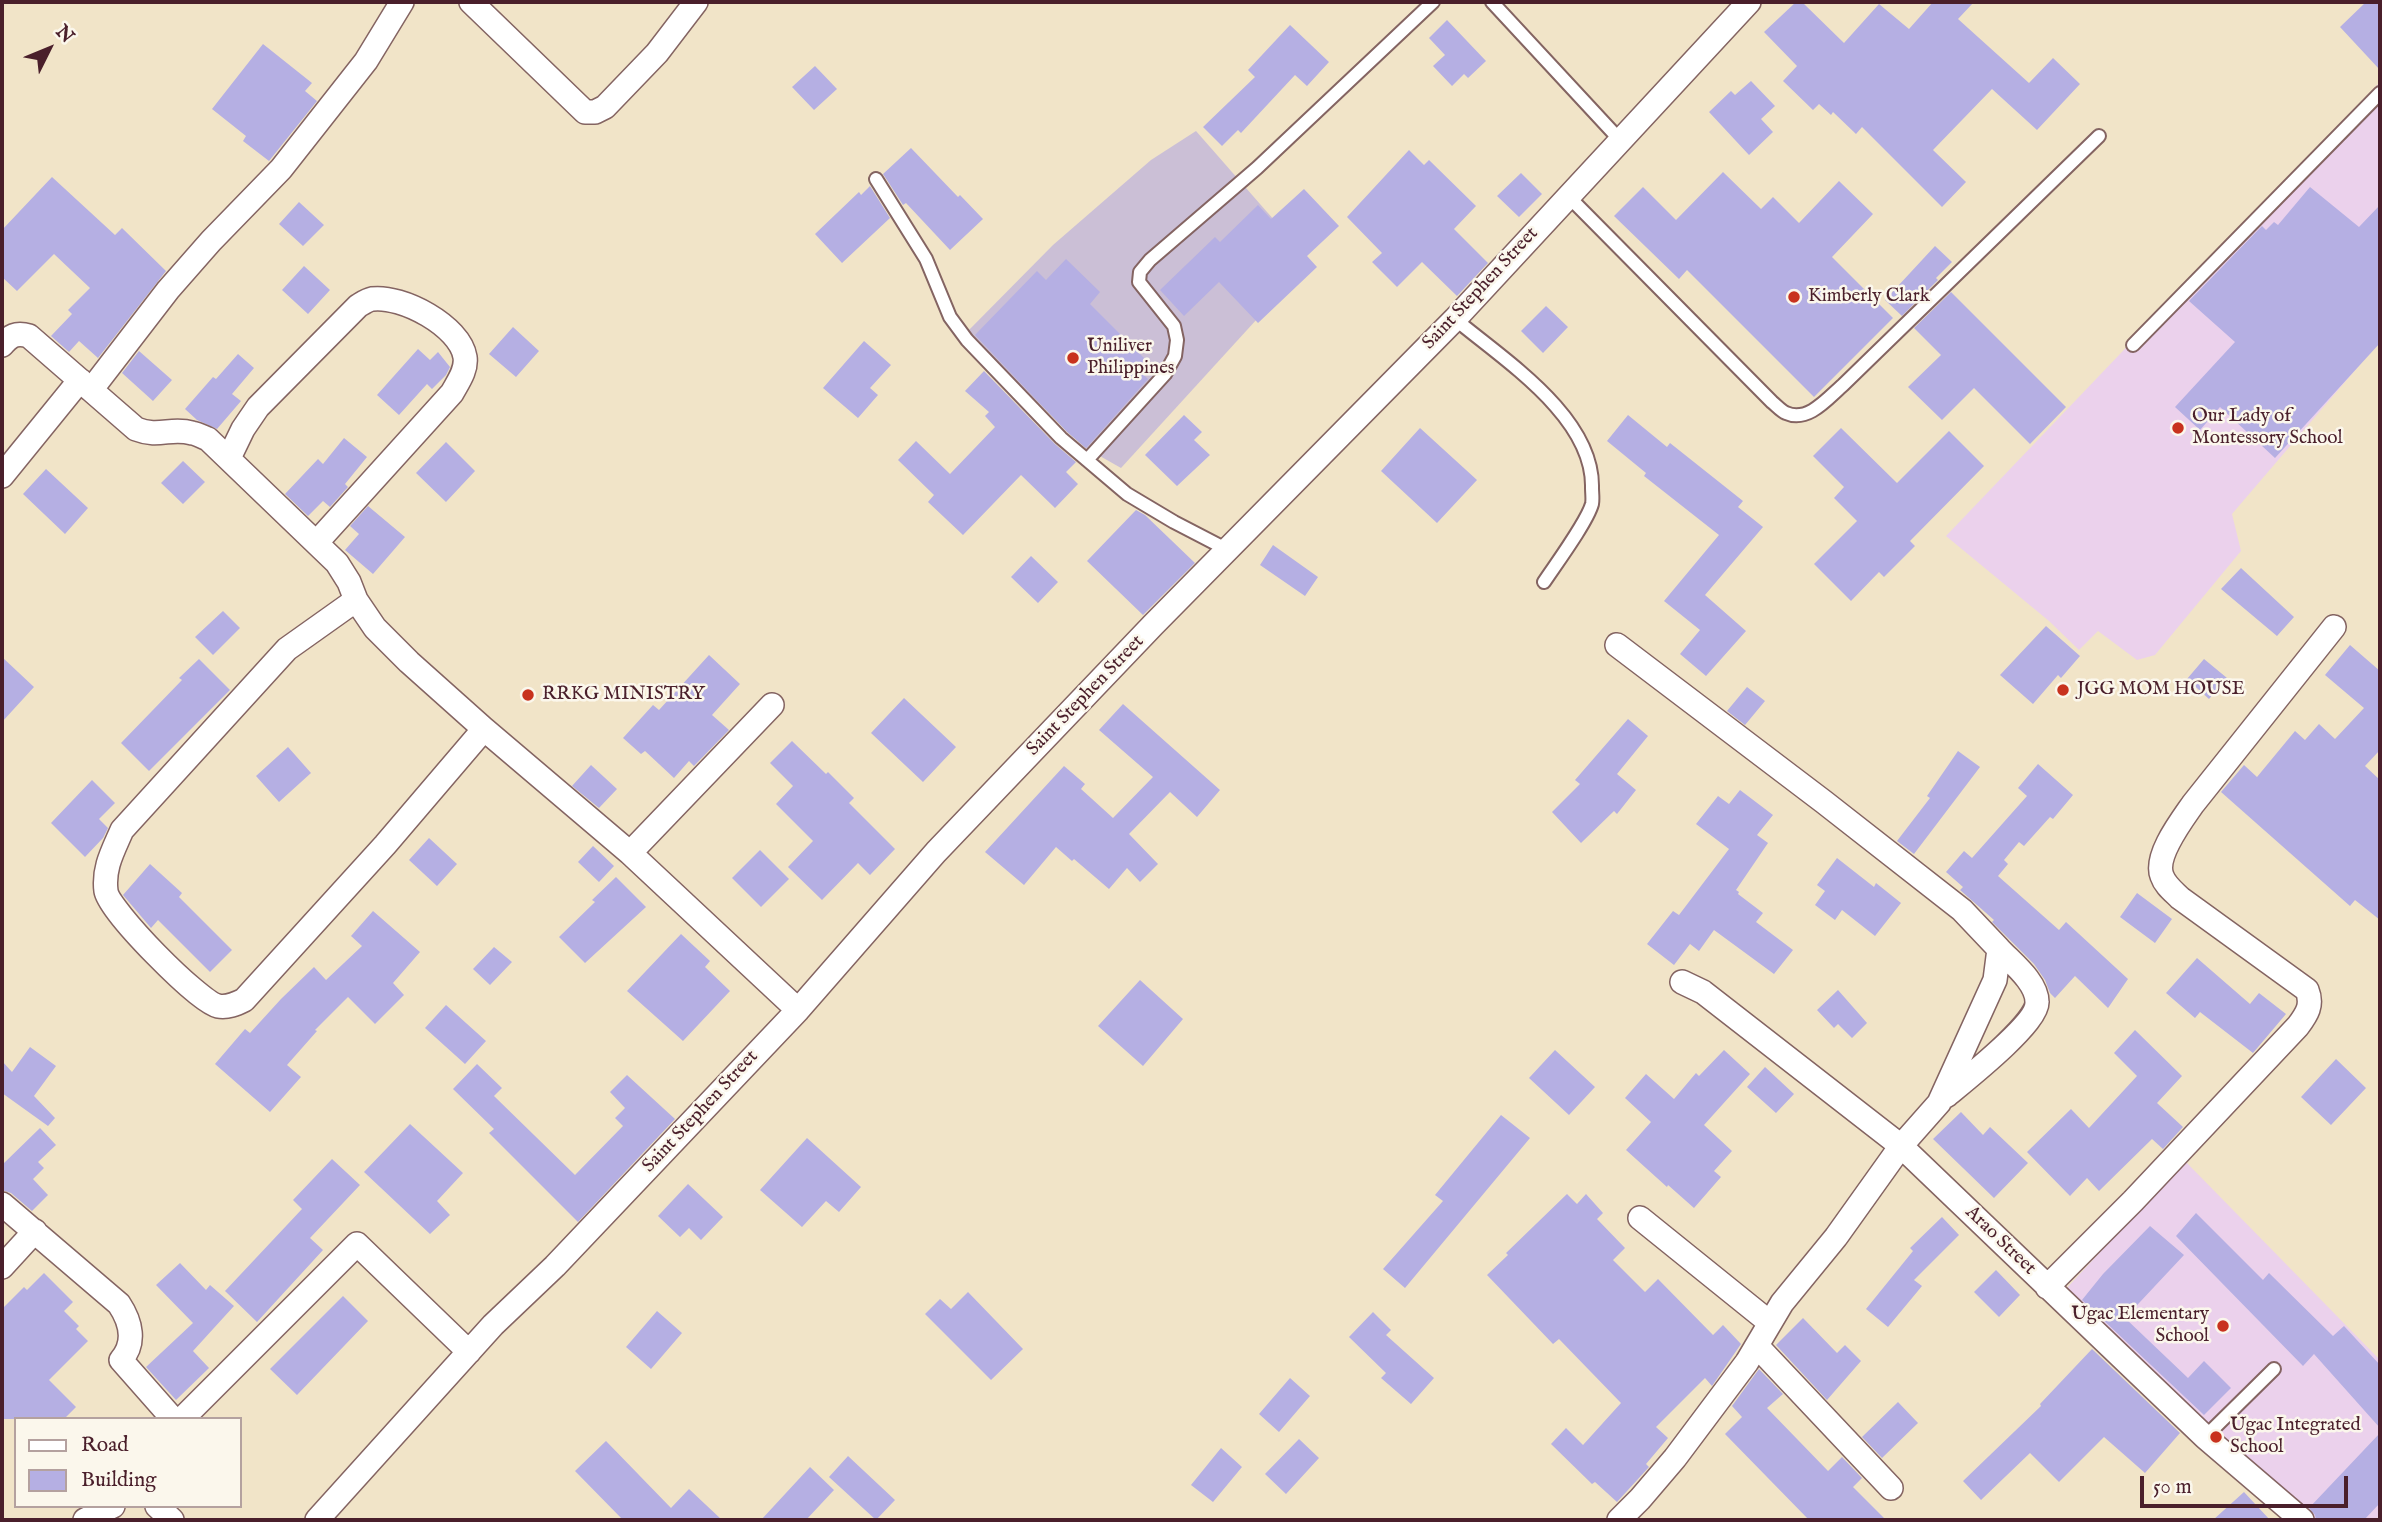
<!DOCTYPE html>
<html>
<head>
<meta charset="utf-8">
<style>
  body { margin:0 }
  #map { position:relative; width:2382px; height:1522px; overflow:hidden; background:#f1e4c8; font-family:"IM FELL English",serif }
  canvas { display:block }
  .frame { position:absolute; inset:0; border:4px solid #4a1f2b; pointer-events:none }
  .legend { position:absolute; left:14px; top:1417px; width:228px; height:91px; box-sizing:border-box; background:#fbf7ec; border:2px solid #b4a19f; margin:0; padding:9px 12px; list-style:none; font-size:21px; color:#4a1f2b }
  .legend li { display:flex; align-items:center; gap:14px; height:35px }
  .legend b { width:35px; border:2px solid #b4a19f }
  .north { position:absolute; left:14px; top:14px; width:70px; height:70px; -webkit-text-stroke:5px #fbf7ec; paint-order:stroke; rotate:47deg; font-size:19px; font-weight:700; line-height:28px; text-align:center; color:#4a1f2b }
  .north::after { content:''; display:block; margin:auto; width:24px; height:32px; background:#4a1f2b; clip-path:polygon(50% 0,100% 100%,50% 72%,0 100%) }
  .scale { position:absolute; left:2140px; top:1476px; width:208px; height:32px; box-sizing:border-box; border:4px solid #4a1f2b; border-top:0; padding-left:9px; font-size:21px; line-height:24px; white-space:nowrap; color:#4a1f2b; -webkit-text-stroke:5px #fbf7ec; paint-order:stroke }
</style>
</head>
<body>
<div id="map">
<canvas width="2382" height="1522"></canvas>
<div class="frame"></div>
<ul class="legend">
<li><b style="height:9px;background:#fff"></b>Road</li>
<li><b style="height:19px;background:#b5afe3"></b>Building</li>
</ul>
<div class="north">N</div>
<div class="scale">50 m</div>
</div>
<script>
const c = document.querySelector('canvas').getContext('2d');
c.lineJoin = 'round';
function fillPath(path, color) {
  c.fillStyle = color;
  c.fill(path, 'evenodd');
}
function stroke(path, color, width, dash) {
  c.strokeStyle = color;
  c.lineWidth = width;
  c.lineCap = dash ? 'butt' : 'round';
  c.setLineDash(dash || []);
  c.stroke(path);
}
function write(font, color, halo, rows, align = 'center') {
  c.font = font + ' "IM FELL English",serif';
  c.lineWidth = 5;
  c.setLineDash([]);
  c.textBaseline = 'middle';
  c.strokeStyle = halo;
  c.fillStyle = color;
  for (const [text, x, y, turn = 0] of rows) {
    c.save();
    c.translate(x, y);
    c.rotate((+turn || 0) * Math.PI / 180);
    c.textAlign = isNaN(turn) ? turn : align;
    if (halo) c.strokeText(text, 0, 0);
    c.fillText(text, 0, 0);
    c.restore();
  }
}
fillPath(new Path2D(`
  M 2380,82 L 2380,341 L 2232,514 L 2241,551 L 2155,655 L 2137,660 L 2098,631 L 2079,650 L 2049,621 L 1946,536 Z
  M 2185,1161 L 2380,1360 L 2380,1515 L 2375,1520 L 2312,1520 L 2063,1292 Z`), '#ebd1ec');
fillPath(new Path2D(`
  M 1196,131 L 1310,261 L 1121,468 L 1084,447 L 966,333 L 1053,245 L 1151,160 Z`), '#cbbfd6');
fillPath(new Path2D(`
  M 1796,2 L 1802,2 L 1844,43 L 1879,4 L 1909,29 L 1933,2 L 1974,2 L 1958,19 L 2029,83 L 2053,58 L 2080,84 L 2037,130 L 1992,89 L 1933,150 L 1966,182 L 1942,207 L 1862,127 L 1856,134 L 1833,112 L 1831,115 L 1819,104 L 1813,110 L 1783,81 L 1797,66 L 1764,32 Z
  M 2366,2 L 2380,2 L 2380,70 L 2340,27 Z
  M 1447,20 L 1486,61 L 1468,78 L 1464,74 L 1452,86 L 1433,66 L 1445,55 L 1429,38 Z
  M 1290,25 L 1329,62 L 1307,86 L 1295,75 L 1241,133 L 1238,130 L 1222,146 L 1203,127 L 1255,77 L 1248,70 Z
  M 263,44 L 312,83 L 305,91 L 317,101 L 269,161 L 243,141 L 246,136 L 212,109 Z
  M 815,66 L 837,89 L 814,110 L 792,87 Z
  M 1751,81 L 1775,106 L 1761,119 L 1773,132 L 1749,155 L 1709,112 L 1731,91 L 1735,95 Z
  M 911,148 L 958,197 L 960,195 L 983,219 L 950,250 L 906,203 L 903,205 L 883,174 Z
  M 1409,150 L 1424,165 L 1429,160 L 1476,206 L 1454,229 L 1488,263 L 1457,296 L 1422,262 L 1397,287 L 1372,262 L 1382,253 L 1347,217 Z
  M 1723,172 L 1761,209 L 1773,197 L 1799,223 L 1839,181 L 1873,214 L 1832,257 L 1893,318 L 1814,397 L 1687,270 L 1679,279 L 1614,216 L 1643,187 L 1676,220 Z
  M 1521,173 L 1542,194 L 1519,217 L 1497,196 Z
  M 52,177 L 115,235 L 122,228 L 166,271 L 98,358 L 79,341 L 69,352 L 51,336 L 72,314 L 68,310 L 90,288 L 54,254 L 17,291 L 2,277 L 2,230 Z
  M 870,186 L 890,218 L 842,263 L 815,234 L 859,192 L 861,195 Z
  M 2310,187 L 2359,227 L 2380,205 L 2380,343 L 2275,458 L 2220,407 L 2200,430 L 2175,407 L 2235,342 L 2189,301 L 2262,226 L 2266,230 L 2274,222 L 2278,225 Z
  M 1304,189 L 1339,226 L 1307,256 L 1317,267 L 1258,323 L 1219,282 L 1184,316 L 1160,290 L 1215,237 L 1220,242 L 1258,205 L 1271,219 Z
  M 299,202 L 324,225 L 303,246 L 279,224 Z
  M 1935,246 L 1952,262 L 1936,278 L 1938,280 L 1902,316 L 1885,300 Z
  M 1066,259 L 1100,292 L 1090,304 L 1146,360 L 1137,369 L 1148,379 L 1086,448 L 1067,432 L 975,335 L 1037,271 L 1046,280 Z
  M 304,266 L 330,290 L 308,314 L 282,290 Z
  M 1951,292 L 2066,407 L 2030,444 L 1974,388 L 1942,420 L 1908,387 L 1941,355 L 1914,328 Z
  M 1546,306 L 1568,327 L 1543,353 L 1521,331 Z
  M 513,327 L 539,351 L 516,377 L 489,354 Z
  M 864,341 L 891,365 L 870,388 L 878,395 L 858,418 L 823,388 Z
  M 418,349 L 430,360 L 438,352 L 450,367 L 446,375 L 432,389 L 427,384 L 399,415 L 377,395 Z
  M 139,351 L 172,380 L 153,401 L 122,373 Z
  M 238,354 L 254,368 L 232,394 L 241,401 L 217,429 L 197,420 L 185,409 L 213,377 L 216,379 Z
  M 984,371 L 1055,444 L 1076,462 L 1066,472 L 1078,484 L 1055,508 L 1021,475 L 963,535 L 928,502 L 934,495 L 898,460 L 916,441 L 950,474 L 995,427 L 985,416 L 989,412 L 965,391 Z
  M 1184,415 L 1202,432 L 1194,440 L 1210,455 L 1177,486 L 1145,455 Z
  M 1628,415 L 1667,447 L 1670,443 L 1743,501 L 1738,507 L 1763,527 L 1705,595 L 1746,631 L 1706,676 L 1680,654 L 1700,630 L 1664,601 L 1719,535 L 1644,476 L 1646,473 L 1607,441 Z
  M 1420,428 L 1477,480 L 1437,523 L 1381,471 Z
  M 1841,428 L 1897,483 L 1949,431 L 1984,466 L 1910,541 L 1915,546 L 1884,577 L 1879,572 L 1851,601 L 1814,564 L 1857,521 L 1834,498 L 1844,487 L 1813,456 Z
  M 344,438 L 367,457 L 345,484 L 348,487 L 330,507 L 323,501 L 308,516 L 285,494 L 318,459 L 323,464 Z
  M 446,442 L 475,471 L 446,502 L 416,473 Z
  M 183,461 L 205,482 L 183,504 L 161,483 Z
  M 46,469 L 88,508 L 65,534 L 23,494 Z
  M 368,506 L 405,537 L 373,574 L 345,550 L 359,534 L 350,526 Z
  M 1136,510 L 1145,515 L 1195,563 L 1143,615 L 1087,561 Z
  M 1273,545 L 1318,577 L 1305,596 L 1260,565 Z
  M 1031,556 L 1058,582 L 1038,603 L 1011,577 Z
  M 2241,568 L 2294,617 L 2277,636 L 2221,589 Z
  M 223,611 L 240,628 L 213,655 L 195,637 Z
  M 2046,626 L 2080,656 L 2061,678 L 2058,675 L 2033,704 L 2000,675 Z
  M 2350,645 L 2380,671 L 2380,750 L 2365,766 L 2380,780 L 2380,920 L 2355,900 L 2350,906 L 2221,792 L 2244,765 L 2257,777 L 2295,731 L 2305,740 L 2319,724 L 2335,739 L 2364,708 L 2325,675 Z
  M 709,655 L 740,684 L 712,715 L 729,730 L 694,766 L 689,761 L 674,778 L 645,751 L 641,754 L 623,738 L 653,705 L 659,710 Z
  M 2,657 L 34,687 L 2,722 Z
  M 199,659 L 230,690 L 149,771 L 121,743 L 182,680 L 179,678 Z
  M 2204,659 L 2227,678 L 2209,699 L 2187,679 Z
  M 1747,687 L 1765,701 L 1745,725 L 1727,711 Z
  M 904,698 L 956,747 L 923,782 L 871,733 Z
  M 1123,704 L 1220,790 L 1197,817 L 1170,792 L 1129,834 L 1158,864 L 1140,882 L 1127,868 L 1109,889 L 1074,859 L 1072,861 L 1056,847 L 1024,885 L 985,852 L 1064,766 L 1085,784 L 1081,789 L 1113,818 L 1153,777 L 1099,730 Z
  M 1628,719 L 1648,736 L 1617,774 L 1636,790 L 1617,814 L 1614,811 L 1581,843 L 1552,812 L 1580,784 L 1575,780 Z
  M 792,741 L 826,774 L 828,772 L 854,798 L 849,803 L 895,849 L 870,875 L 858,863 L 822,900 L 788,867 L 813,841 L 776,804 L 793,786 L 770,763 Z
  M 288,747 L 311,773 L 279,802 L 256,776 Z
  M 1958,751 L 1980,767 L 1914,854 L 1897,841 L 1930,798 L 1927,796 Z
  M 2038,764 L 2073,795 L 2053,819 L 2050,817 L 2024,846 L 2019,842 L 2004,860 L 2008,864 L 1998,876 L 2059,930 L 2066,922 L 2128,979 L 2108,1008 L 2075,976 L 2055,998 L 2050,993 L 2045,980 L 2034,964 L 1992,922 L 1994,920 L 1960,890 L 1963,887 L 1946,872 L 1964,851 L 1972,858 L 2027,796 L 2018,788 Z
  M 591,765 L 617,789 L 599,808 L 572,786 Z
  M 92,780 L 115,803 L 99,819 L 108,828 L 103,838 L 85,857 L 51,823 Z
  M 1740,790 L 1773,815 L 1757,835 L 1768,843 L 1736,890 L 1739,892 L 1738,894 L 1763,913 L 1756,922 L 1793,950 L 1774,974 L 1714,930 L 1699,951 L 1690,944 L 1674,965 L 1647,944 L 1673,911 L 1679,915 L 1729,849 L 1696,824 L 1718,796 L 1729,804 Z
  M 429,838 L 457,864 L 437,886 L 409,860 Z
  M 593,846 L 614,866 L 599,882 L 578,862 Z
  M 760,850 L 789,879 L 761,907 L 732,878 Z
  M 1837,858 L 1874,887 L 1876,883 L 1901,903 L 1875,936 L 1842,910 L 1835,920 L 1815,905 L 1825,891 L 1817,885 Z
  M 150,864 L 182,893 L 179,897 L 232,950 L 210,972 L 158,920 L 151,928 L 123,895 Z
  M 616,877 L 646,907 L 585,963 L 559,937 L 595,902 L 592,900 Z
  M 2137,893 L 2172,919 L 2155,943 L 2120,917 Z
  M 373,911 L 420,952 L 393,983 L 404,995 L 375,1024 L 348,997 L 315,1030 L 317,1031 L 287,1065 L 301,1077 L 270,1112 L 215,1064 L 245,1029 L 250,1033 L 281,999 L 314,967 L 326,980 L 362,946 L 351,936 Z
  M 681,934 L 710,961 L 705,967 L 730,991 L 683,1041 L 627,991 Z
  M 494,947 L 512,962 L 490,985 L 473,969 Z
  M 2197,958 L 2250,1004 L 2259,993 L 2286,1014 L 2253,1053 L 2200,1012 L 2195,1018 L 2166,993 Z
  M 1140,980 L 1183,1019 L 1143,1066 L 1098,1026 Z
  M 1838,990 L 1867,1023 L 1852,1038 L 1838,1024 L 1834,1028 L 1817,1010 Z
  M 446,1005 L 486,1041 L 465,1064 L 425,1028 Z
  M 2135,1030 L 2182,1076 L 2157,1103 L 2183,1127 L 2163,1149 L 2152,1139 L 2099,1191 L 2087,1178 L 2070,1196 L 2027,1152 L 2071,1109 L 2089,1128 L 2137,1076 L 2114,1053 Z
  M 30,1047 L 56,1066 L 34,1096 L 55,1118 L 48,1126 L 2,1093 L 2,1061 L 12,1072 Z
  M 1555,1050 L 1595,1087 L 1569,1115 L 1529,1078 Z
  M 1724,1050 L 1750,1074 L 1704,1125 L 1732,1151 L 1714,1171 L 1721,1177 L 1694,1208 L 1668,1185 L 1667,1187 L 1626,1150 L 1651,1122 L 1625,1098 L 1646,1074 L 1674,1099 L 1696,1073 L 1699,1076 Z
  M 2336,1059 L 2366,1088 L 2331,1125 L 2301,1097 Z
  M 477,1064 L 502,1088 L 494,1096 L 575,1175 L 623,1126 L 615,1118 L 625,1108 L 610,1092 L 627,1075 L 675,1119 L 578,1222 L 489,1133 L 494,1129 L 453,1089 Z
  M 1765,1067 L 1794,1094 L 1776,1113 L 1747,1087 Z
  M 1961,1112 L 1983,1135 L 1990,1127 L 2028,1163 L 1994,1198 L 1933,1139 Z
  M 1501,1115 L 1530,1138 L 1405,1288 L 1383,1269 L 1443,1201 L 1435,1195 Z
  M 410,1124 L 463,1173 L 437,1201 L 450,1215 L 430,1234 L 364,1172 Z
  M 40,1128 L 56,1145 L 38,1162 L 44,1168 L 33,1179 L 48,1195 L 32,1211 L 11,1193 L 2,1190 L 2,1165 Z
  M 807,1138 L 861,1187 L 839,1212 L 826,1201 L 802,1227 L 760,1190 Z
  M 332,1159 L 360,1185 L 310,1238 L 323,1250 L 257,1322 L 225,1291 L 302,1209 L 293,1200 Z
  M 688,1184 L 723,1217 L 701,1240 L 689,1228 L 680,1237 L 658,1216 Z
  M 1567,1194 L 1577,1204 L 1586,1194 L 1603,1213 L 1597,1219 L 1625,1248 L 1613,1260 L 1645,1292 L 1658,1279 L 1713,1335 L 1723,1325 L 1741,1344 L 1712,1386 L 1705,1378 L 1656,1427 L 1668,1438 L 1646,1464 L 1649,1467 L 1617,1502 L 1595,1482 L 1592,1484 L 1551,1444 L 1566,1428 L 1583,1445 L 1621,1403 L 1559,1339 L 1553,1344 L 1487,1275 L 1508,1255 L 1506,1253 Z
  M 2196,1213 L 2263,1280 L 2269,1273 L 2333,1336 L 2344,1326 L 2380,1365 L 2380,1428 L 2314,1354 L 2303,1366 L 2176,1236 Z
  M 1942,1217 L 1959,1235 L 1914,1280 L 1922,1286 L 1888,1327 L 1866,1309 L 1913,1251 L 1910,1248 Z
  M 2150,1226 L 2184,1255 L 2125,1318 L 2188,1378 L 2204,1361 L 2231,1388 L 2204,1415 L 2082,1300 L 2103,1274 Z
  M 180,1263 L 206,1290 L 210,1285 L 234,1306 L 193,1351 L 209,1368 L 176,1400 L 146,1367 L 193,1323 L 156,1285 Z
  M 1996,1270 L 2020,1295 L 1999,1317 L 1974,1292 Z
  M 44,1273 L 73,1302 L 64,1311 L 79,1326 L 76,1329 L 88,1341 L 49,1380 L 76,1407 L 64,1419 L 2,1419 L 2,1309 L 24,1287 L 27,1290 Z
  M 968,1292 L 1023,1349 L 991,1380 L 925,1314 L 940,1299 L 951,1309 Z
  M 343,1296 L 368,1321 L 297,1395 L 270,1369 Z
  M 657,1311 L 682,1333 L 651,1369 L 626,1347 Z
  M 1373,1312 L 1391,1330 L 1386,1335 L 1434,1378 L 1411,1404 L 1381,1378 L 1386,1373 L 1349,1337 Z
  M 1803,1318 L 1837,1353 L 1845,1345 L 1861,1361 L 1827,1400 L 1776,1345 Z
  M 2092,1349 L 2180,1433 L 2145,1473 L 2104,1437 L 2059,1482 L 2030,1453 L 1981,1500 L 1963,1481 L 2041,1406 L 2040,1404 Z
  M 1759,1369 L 1783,1394 L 1767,1408 L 1828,1471 L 1842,1457 L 1862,1478 L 1853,1487 L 1886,1520 L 1809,1520 L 1725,1434 L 1742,1417 L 1732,1406 Z
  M 1290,1378 L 1310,1396 L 1279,1432 L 1259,1414 Z
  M 1898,1402 L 1918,1423 L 1882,1458 L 1862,1437 Z
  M 2380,1433 L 2380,1503 L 2364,1520 L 2316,1520 L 2315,1515 L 2309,1508 Z
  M 1299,1439 L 1319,1458 L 1286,1494 L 1265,1474 Z
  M 606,1441 L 671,1508 L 689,1489 L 722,1520 L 623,1520 L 575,1471 Z
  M 1221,1448 L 1242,1467 L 1213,1502 L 1191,1485 Z
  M 848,1456 L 895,1500 L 876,1520 L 829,1477 Z
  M 810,1467 L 834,1490 L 806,1520 L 761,1520 Z
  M 2244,1492 L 2270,1520 L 2213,1520 Z`), '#b5afe3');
const lane = new Path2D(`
  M 1492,2 L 1620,140
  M 876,179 L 926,259 L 950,317 L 967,340 L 1061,438 L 1127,494 L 1174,522 L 1228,550
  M 1568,196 L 1772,402 C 1776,405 1781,411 1786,413 C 1808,423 1828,398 1843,385 L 2099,136
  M 1455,319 C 1504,360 1594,417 1592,488 C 1592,493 1593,499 1592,504 C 1587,522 1556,564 1544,582
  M 2133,345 L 2380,93
  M 1087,460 L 1165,374 L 1175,356 L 1177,340 L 1174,326 L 1139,282 L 1140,272 L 1150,260 L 1257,168 L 1433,2
  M 2205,1437 L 2274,1369`);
const street = new Path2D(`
  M 471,2 L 585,112 L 595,112 L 605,107 L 657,53 L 696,2
  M 2,345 C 10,336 16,332 29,336 L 136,429 C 159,438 171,427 192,433 C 198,434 203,437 208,439 L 337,563 L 349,582 L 356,600 L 375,628 L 409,662 L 484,729 L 630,853 L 798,1010
  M 91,390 L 168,290 L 211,241 L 281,169 L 366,61 L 402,2
  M 229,458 L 243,429 L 258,407 L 358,306 C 363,303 367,300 372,299 C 402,295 460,326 465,357 C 467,370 458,382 452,393 L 317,542
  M 2,476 L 80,380
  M 356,600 L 287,649 L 122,830 C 113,851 103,868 106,891 C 109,911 199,1002 218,1006 C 227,1008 236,1004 244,1000 L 385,845 L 484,729
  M 1617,645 L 1824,802 L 1962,910 L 1999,949 L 1995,980 L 1939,1103 L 1901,1146 L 1836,1237 L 1782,1303 L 1747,1362 L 1675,1458 L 1640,1499 L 1619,1520
  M 630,853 L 772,705
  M 1682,982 L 1703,992 L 1901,1146 L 2205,1437 L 2302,1520
  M 1946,1096 C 1964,1081 2038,1023 2037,1002 C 2037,982 2012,963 1999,949
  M 2,1204 L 119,1304 C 131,1322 136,1343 121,1360 L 173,1419
  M 1640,1218 L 1769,1322
  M 2,1267 L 35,1231
  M 2047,1287 L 2133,1201 L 2298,1026 C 2307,1014 2313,1005 2307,990 L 2180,898 C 2173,891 2165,885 2162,876 C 2154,856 2182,820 2193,804 L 2334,627
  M 1757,1346 L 1891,1488
  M 182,1419 L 357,1244 L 469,1352
  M 157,1506 L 172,1520
  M 85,1520 L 113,1506
  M 317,1520 L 493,1325 L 555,1266 L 798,1010 L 936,852 L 1153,625 L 1455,319 L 1749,2`);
stroke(lane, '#846462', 16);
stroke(street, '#846462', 26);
stroke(lane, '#fff', 12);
stroke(street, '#fff', 23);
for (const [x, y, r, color] of [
  [1794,297,7,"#c8321e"],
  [1073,358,7,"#c8321e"],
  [2178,428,7,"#c8321e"],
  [2063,690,7,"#c8321e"],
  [528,695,7,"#c8321e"],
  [2223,1326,7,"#c8321e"],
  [2216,1437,7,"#c8321e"]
]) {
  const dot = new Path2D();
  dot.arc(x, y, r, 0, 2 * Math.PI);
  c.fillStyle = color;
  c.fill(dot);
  stroke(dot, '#fbf7ec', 2.5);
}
write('19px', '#4a1f2b', '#fbf7ec', [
  ["Saint Stephen Street",1481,289,-47],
  ["Saint Stephen Street",1086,696,-46],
  ["Saint Stephen Street",701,1112,-47],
  ["Arao Street",2000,1241,44]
]);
write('19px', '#4a1f2b', '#fbf7ec', [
  ["Kimberly Clark",1808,297],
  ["Uniliver",1087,347],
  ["Philippines",1087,369],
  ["Our Lady of",2192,417],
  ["Montessory School",2192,439],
  ["JGG MOM HOUSE",2077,690],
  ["RRKG MINISTRY",542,695],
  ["Ugac Elementary",2209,1315,"right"],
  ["School",2209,1337,"right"],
  ["Ugac Integrated",2230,1426],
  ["School",2230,1448]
], 'left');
</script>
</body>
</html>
